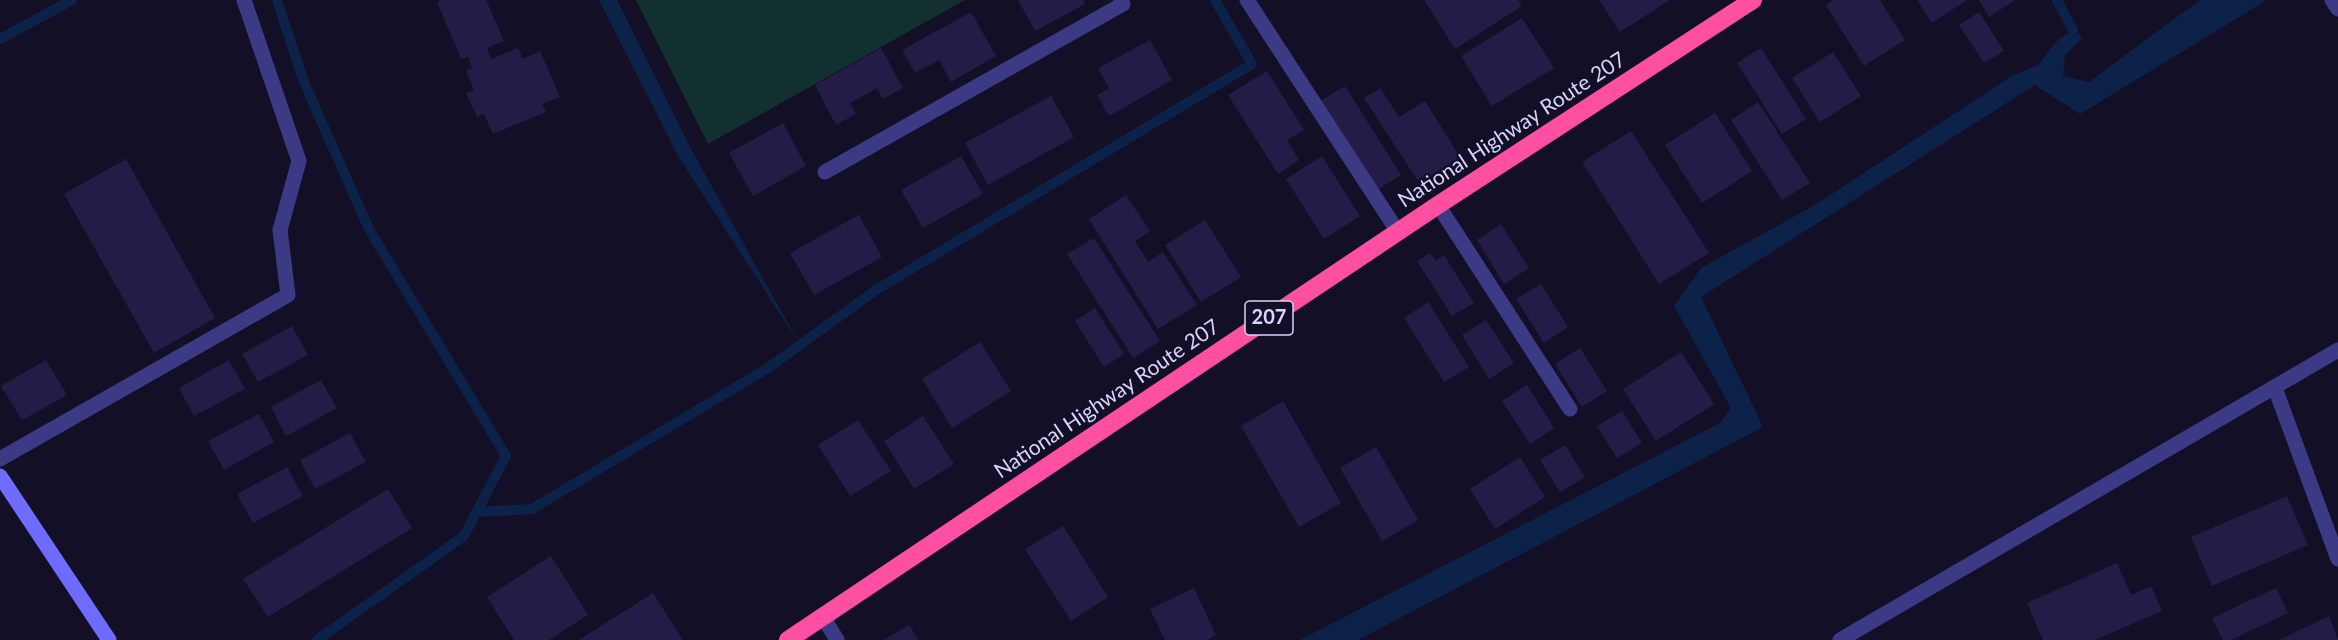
<!DOCTYPE html>
<html>
<head>
<meta charset="utf-8">
<style>
  body { margin:0 }
  canvas { display:block; background:#130f26 }
</style>
</head>
<body>
<canvas width="2338" height="640"></canvas>
<script>
const c = document.querySelector('canvas').getContext('2d');
c.lineJoin = 'round';
function fillPath(path, color) {
  c.fillStyle = color;
  c.fill(path, 'evenodd');
}
function stroke(path, color, width, dash) {
  c.strokeStyle = color;
  c.lineWidth = width;
  c.lineCap = dash ? 'butt' : 'round';
  c.setLineDash(dash || []);
  c.stroke(path);
}
function write(font, color, halo, rows, align = 'center') {
  c.font = font + ' Lato,sans-serif';
  c.lineWidth = 4.5;
  c.setLineDash([]);
  c.textBaseline = 'middle';
  c.strokeStyle = halo;
  c.fillStyle = color;
  for (const [text, x, y, turn = 0] of rows) {
    c.save();
    c.translate(x, y);
    c.rotate((+turn || 0) * Math.PI / 180);
    c.textAlign = isNaN(turn) ? turn : align;
    if (halo) c.strokeText(text, 0, 0);
    c.fillText(text, 0, 0);
    c.restore();
  }
}
fillPath(new Path2D(`
  M 636,0 L 965,0 L 708,144 Z`), '#12302f');
fillPath(new Path2D(`
  M 599,0 L 617,0 L 691,149 L 800,345 L 678,156 Z
  M 2200,0 L 2267,0 L 2080,114 L 2035,85 L 1701,297 L 1763,427 L 1358,640 L 1300,640 L 1720,423 L 1731,408 L 1674,306 L 1701,268 L 1815,205 L 2012,76 L 2038,65 L 2058,40 L 2073,30 L 2083,37 L 2065,55 L 2063,76 L 2089,82 Z`), '#0c2248');
stroke(new Path2D(`
  M 277,0 L 304,82 L 369,229 L 506,456 L 464,536 L 317,640
  M 2057,0 L 2073,30
  M 0,39 L 72,0
  M 477,512 L 532,509 L 768,368 L 876,290 L 1252,64 L 1215,0`), '#0c2248', 10);
fillPath(new Path2D(`
  M 442,0 L 486,0 L 504,41 L 487,48 L 491,59 L 518,48 L 523,59 L 540,51 L 560,97 L 542,104 L 546,112 L 493,134 L 484,114 L 477,117 L 466,93 L 474,90 L 466,71 L 472,68 L 468,57 L 461,59 L 437,2 Z
  M 1018,0 L 1083,0 L 1085,4 L 1035,31 Z
  M 1424,0 L 1518,0 L 1522,6 L 1455,49 Z
  M 1599,0 L 1670,0 L 1620,32 Z
  M 1834,0 L 1880,0 L 1905,40 L 1864,66 L 1826,5 Z
  M 1917,0 L 1967,0 L 1932,23 Z
  M 1979,0 L 2015,0 L 1989,17 Z
  M 971,12 L 996,56 L 951,82 L 939,60 L 915,73 L 902,50 Z
  M 1979,12 L 2004,51 L 1984,63 L 1959,25 Z
  M 1522,18 L 1554,68 L 1492,106 L 1461,56 Z
  M 1150,40 L 1172,80 L 1109,116 L 1097,95 L 1109,88 L 1098,68 Z
  M 881,48 L 903,88 L 883,99 L 877,88 L 850,103 L 856,114 L 836,125 L 815,85 Z
  M 1761,48 L 1806,119 L 1782,134 L 1737,63 Z
  M 1833,52 L 1861,96 L 1820,122 L 1792,78 Z
  M 1267,71 L 1304,130 L 1287,140 L 1299,160 L 1278,174 L 1228,95 Z
  M 1345,86 L 1401,175 L 1377,190 L 1320,101 Z
  M 1380,88 L 1399,117 L 1425,101 L 1460,157 L 1419,183 L 1364,98 Z
  M 1051,96 L 1074,137 L 988,185 L 965,143 Z
  M 1758,102 L 1810,183 L 1782,200 L 1731,120 Z
  M 1715,113 L 1752,171 L 1702,203 L 1665,145 Z
  M 783,123 L 806,166 L 753,196 L 729,153 Z
  M 1631,131 L 1709,253 L 1659,284 L 1582,162 Z
  M 961,156 L 983,194 L 923,228 L 901,190 Z
  M 1322,156 L 1360,216 L 1324,239 L 1286,179 Z
  M 126,159 L 215,318 L 154,353 L 64,194 Z
  M 1126,195 L 1150,231 L 1135,241 L 1148,262 L 1163,252 L 1197,305 L 1158,329 L 1089,219 Z
  M 859,215 L 882,257 L 814,295 L 790,253 Z
  M 1205,220 L 1241,277 L 1201,302 L 1165,245 Z
  M 1501,224 L 1529,268 L 1504,284 L 1477,240 Z
  M 1094,238 L 1160,341 L 1133,358 L 1067,254 Z
  M 1430,253 L 1436,261 L 1444,255 L 1474,303 L 1452,316 L 1417,261 Z
  M 1541,284 L 1568,327 L 1544,343 L 1516,299 Z
  M 1428,302 L 1469,367 L 1444,382 L 1404,318 Z
  M 1095,308 L 1124,354 L 1104,367 L 1075,321 Z
  M 1486,320 L 1514,363 L 1489,379 L 1462,335 Z
  M 292,326 L 308,355 L 258,382 L 242,354 Z
  M 980,342 L 1011,391 L 952,428 L 922,379 Z
  M 1580,348 L 1607,391 L 1582,407 L 1555,364 Z
  M 1681,352 L 1714,404 L 1656,441 L 1623,389 Z
  M 46,360 L 67,395 L 22,420 L 1,386 Z
  M 229,360 L 245,389 L 194,416 L 179,388 Z
  M 321,380 L 337,408 L 286,436 L 271,407 Z
  M 1527,385 L 1554,428 L 1530,444 L 1502,401 Z
  M 1283,401 L 1341,503 L 1299,527 L 1241,426 Z
  M 1622,411 L 1642,443 L 1617,458 L 1597,426 Z
  M 259,414 L 274,442 L 224,470 L 208,441 Z
  M 923,416 L 954,464 L 914,489 L 884,441 Z
  M 858,420 L 891,471 L 850,496 L 818,445 Z
  M 350,433 L 366,462 L 315,489 L 300,460 Z
  M 1565,445 L 1585,477 L 1560,492 L 1540,460 Z
  M 1376,447 L 1418,520 L 1382,541 L 1340,468 Z
  M 1520,457 L 1545,497 L 1495,529 L 1470,489 Z
  M 287,467 L 303,496 L 253,523 L 237,494 Z
  M 388,489 L 412,528 L 268,617 L 243,579 Z
  M 2287,496 L 2308,545 L 2212,586 L 2191,537 Z
  M 1063,526 L 1108,597 L 1071,621 L 1025,549 Z
  M 551,556 L 588,615 L 549,640 L 514,640 L 487,597 Z
  M 2117,563 L 2131,595 L 2151,586 L 2162,611 L 2095,640 L 2043,640 L 2027,603 Z
  M 1194,588 L 1216,635 L 1207,640 L 1165,640 L 1150,609 Z
  M 2276,588 L 2288,613 L 2231,640 L 2223,640 L 2212,618 Z
  M 653,593 L 683,640 L 579,640 Z
  M 2329,616 L 2338,640 L 2279,640 Z
  M 909,625 L 918,640 L 884,640 Z`), '#241b47');
stroke(new Path2D(`
  M 1247,0 L 1398,232
  M 2332,0 L 2338,9
  M 825,172 L 1123,4 L 1121,0
  M 1438,205 L 1570,409
  M 2275,388 L 2338,559
  M 0,459 L 288,295 L 280,230 L 299,161 L 244,0
  M 823,617 L 837,640
  M 1840,640 L 2338,350`), '#3d3a85', 15);
stroke(new Path2D(`
  M 0,476 L 109,640`), '#6f6bff', 15);
stroke(new Path2D(`
  M 788,640 L 1438,205 L 1753,0`), '#ff4fa3', 18);
for (const [x, y, w] of [
  [1269,318,48]
]) {
  const box = new Path2D();
  box.roundRect(x - w / 2, y - 17, w, 34, 4.5);
  c.fillStyle = '#130f26';
  c.fill(box);
  stroke(box, '#d9d4ff', 1.5);
}
write('bold 20px', '#d9d4ff', null, [
  ["207",1269,318]
]);
write('21px', '#d9d4ff', '#130f26', [
  ["National Highway Route 207",1512,130,-33],
  ["National Highway Route 207",1107,399,-34]
]);
</script>
</body>
</html>
